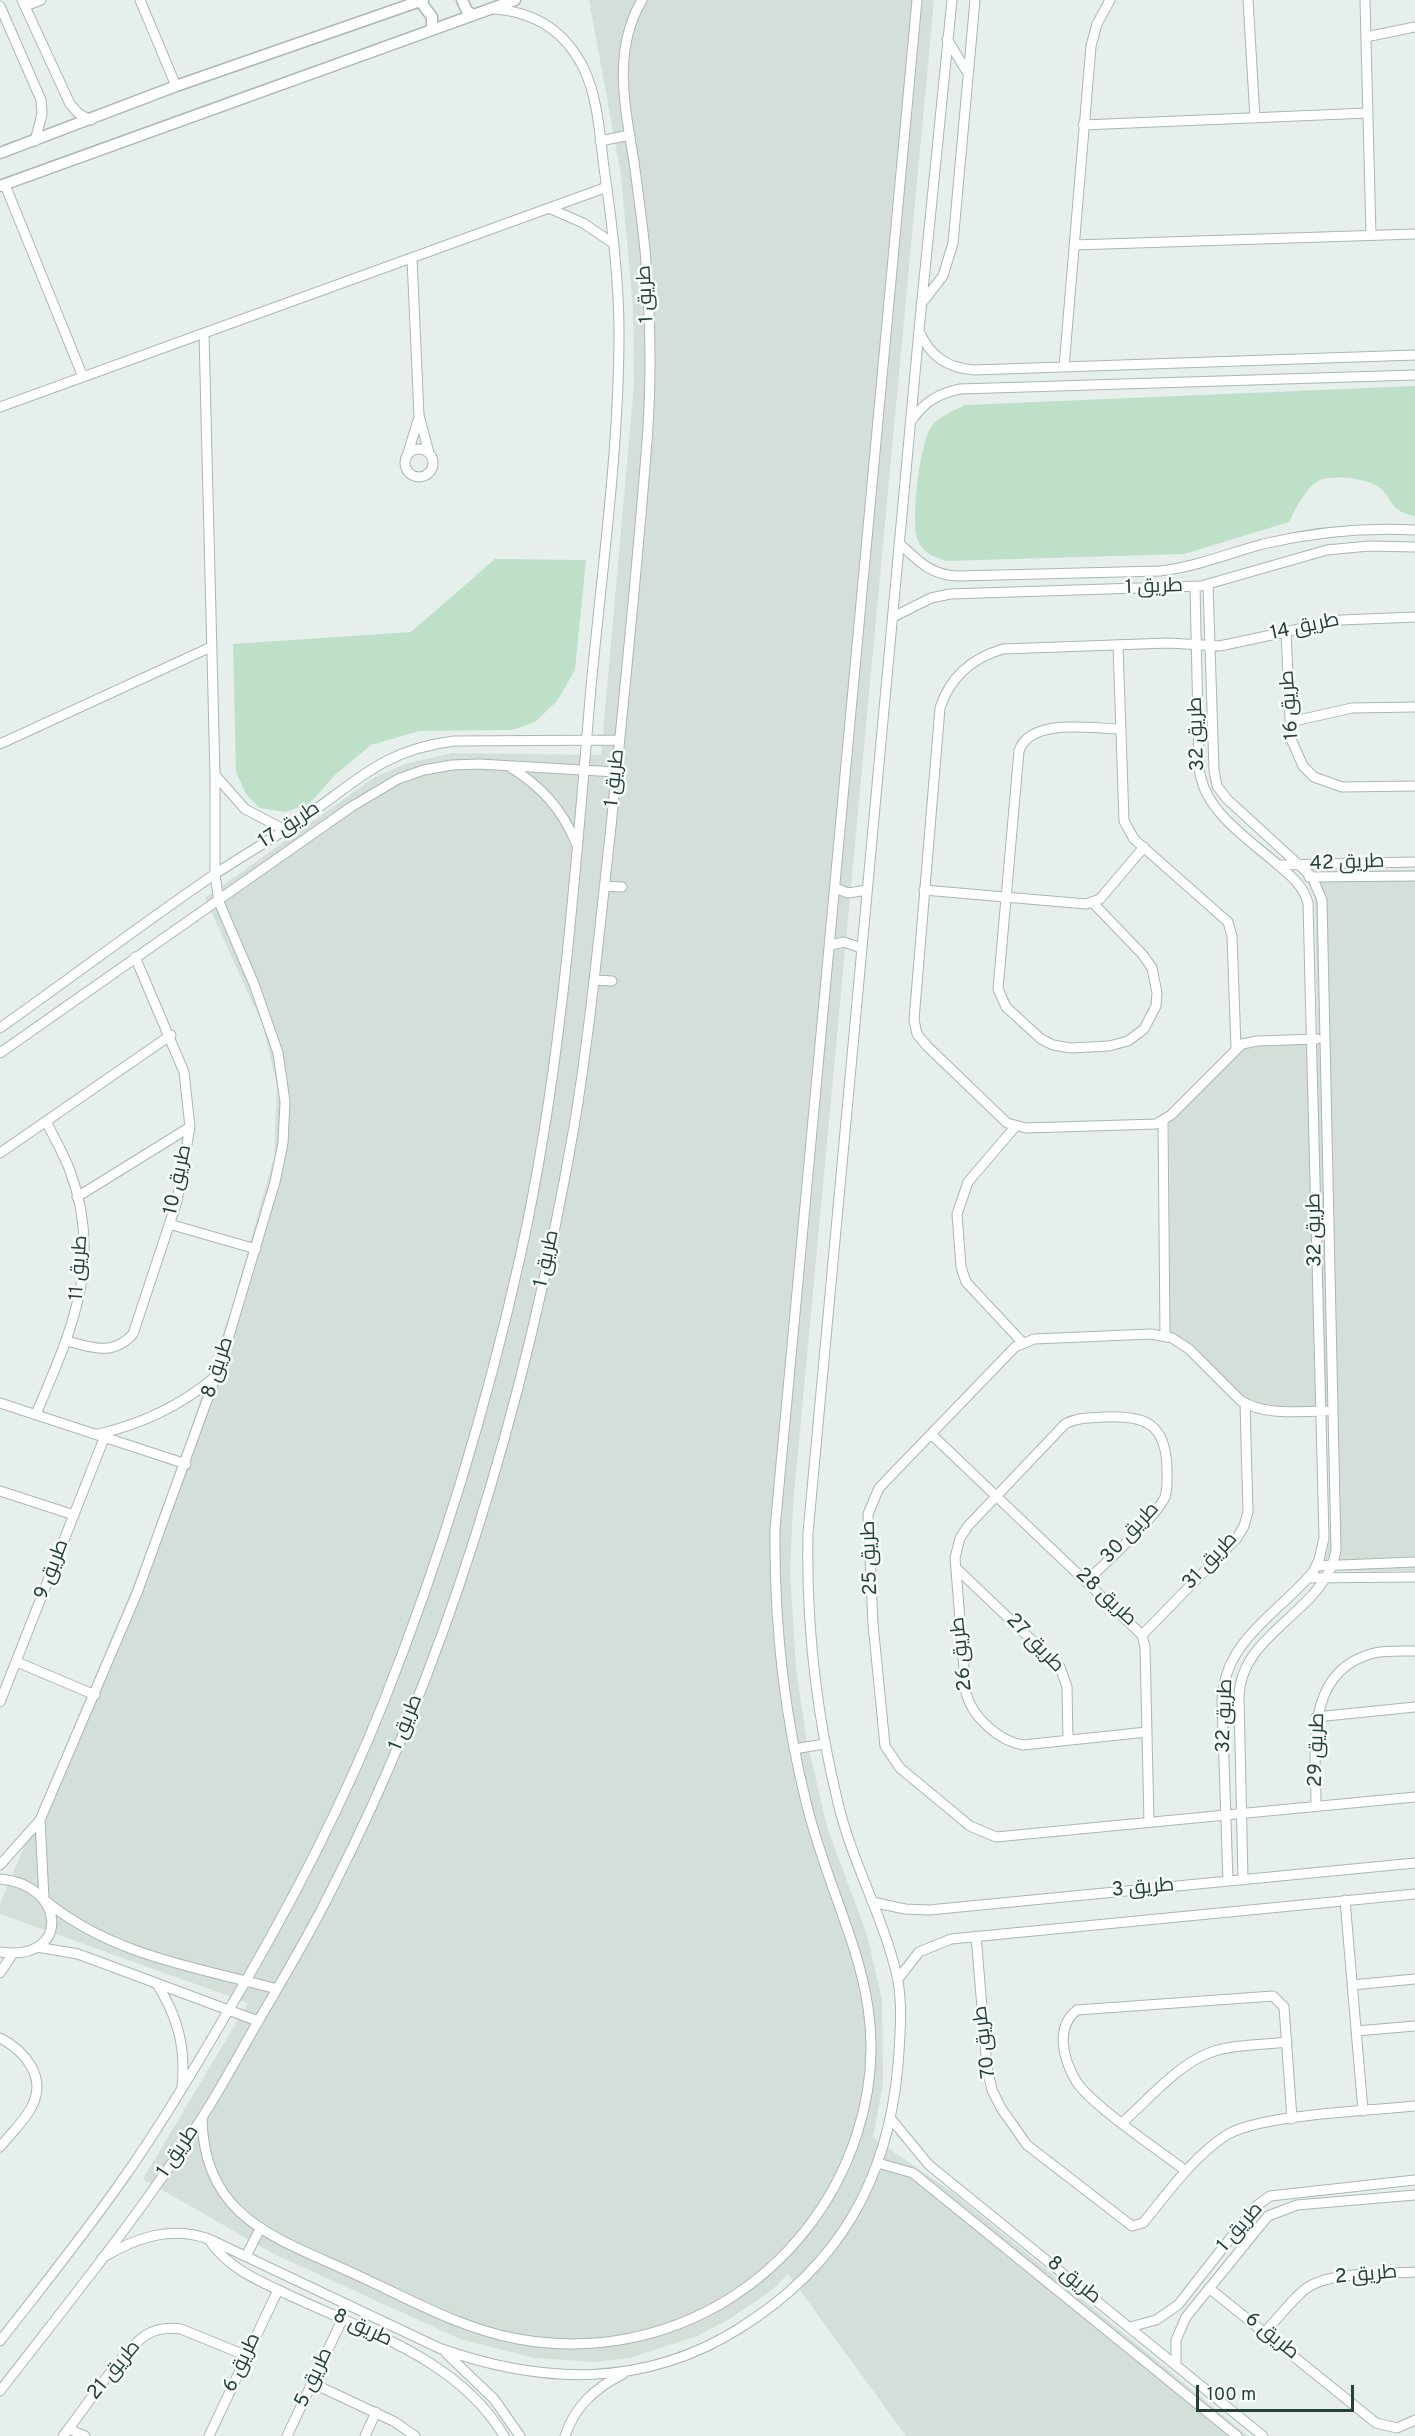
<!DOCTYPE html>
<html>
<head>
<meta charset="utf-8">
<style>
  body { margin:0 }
  #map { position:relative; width:1415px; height:2436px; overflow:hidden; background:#e6efeb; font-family:Overpass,sans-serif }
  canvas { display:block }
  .scale { position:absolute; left:1196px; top:2385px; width:158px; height:27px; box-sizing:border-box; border:3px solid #24423a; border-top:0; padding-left:8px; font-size:18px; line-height:21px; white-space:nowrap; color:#24423a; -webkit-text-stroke:4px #f7fbf9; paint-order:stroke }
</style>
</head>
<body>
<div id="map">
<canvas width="1415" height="2436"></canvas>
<div class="scale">100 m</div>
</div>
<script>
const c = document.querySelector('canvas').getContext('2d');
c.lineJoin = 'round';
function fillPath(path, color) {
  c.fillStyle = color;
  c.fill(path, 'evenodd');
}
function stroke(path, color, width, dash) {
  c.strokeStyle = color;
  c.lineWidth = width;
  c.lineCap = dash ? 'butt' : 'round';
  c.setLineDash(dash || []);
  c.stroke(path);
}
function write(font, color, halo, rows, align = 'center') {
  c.font = font + ' Overpass,Cairo,sans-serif';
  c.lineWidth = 5;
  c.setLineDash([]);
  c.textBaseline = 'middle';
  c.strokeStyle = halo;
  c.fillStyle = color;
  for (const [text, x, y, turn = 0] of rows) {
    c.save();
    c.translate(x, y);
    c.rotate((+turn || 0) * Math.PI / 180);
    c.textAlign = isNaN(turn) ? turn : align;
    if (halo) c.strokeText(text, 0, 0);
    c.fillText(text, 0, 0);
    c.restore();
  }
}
fillPath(new Path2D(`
  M 589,0 L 934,0 L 793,1505 L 790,1574 L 796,1669 L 807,1742 L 828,1830 L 867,1935 L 882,2000 L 883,2083 L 873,2138 L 952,2192 L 1248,2436 L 906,2436 L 788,2274 L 772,2290 L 728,2320 L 697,2336 L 630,2358 L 595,2362 L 534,2358 L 460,2339 L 274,2254 L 143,2179 L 248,2003 L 0,1914 L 0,1904 L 156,1531 L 231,1310 L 274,1157 L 277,1086 L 263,1026 L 205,898 L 375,777 L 405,764 L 452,753 L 601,755 L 634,385 L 633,307 L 621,175 Z
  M 1415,870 L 1415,1571 L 1322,1571 L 1331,1536 L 1327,1407 L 1277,1407 L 1251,1403 L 1242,1398 L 1194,1347 L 1170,1332 L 1169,1123 L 1236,1052 L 1250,1045 L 1318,1043 L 1315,903 L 1313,891 L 1298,871 Z`), '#d4dfda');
fillPath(new Path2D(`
  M 1415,386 L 1415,516 C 1387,511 1394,497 1377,486 C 1366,478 1329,474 1318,481 C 1304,490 1296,508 1289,522 L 1184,554 L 946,561 C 934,557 923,553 918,540 C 910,522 920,444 931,427 C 938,416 954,411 965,405 Z
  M 495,559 L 586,560 L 575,670 L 557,701 L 535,722 L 512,730 L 419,731 L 371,745 L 335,775 L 309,804 L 285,812 L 260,808 L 246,794 L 236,772 L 233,644 L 411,632 Z`), '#bfe0c8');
const minor = new Path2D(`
  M 22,0 L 70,104 L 79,114 L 91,120
  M 140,0 L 176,86
  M 1248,0 L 1255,118
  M 1365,0 L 1371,235
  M 0,6 L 41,100 L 42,114 L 35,141
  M 25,6 L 41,0
  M 1366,37 L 1415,27
  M 947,39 L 967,72
  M 1083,125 L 1368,113
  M 600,141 L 630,135
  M 5,185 L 83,377
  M 551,209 L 583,223 L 614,244
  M 1074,245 L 1415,234
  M 412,259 L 419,415 L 429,453
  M 921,304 L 943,276 L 953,243 L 975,0
  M 919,331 C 930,356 947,368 974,370 L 1415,355
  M 1064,367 L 1091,46 L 1097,24 L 1110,0
  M 0,407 L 607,187
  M 912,420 C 924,402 939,393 960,389 L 1415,375
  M405 463a14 14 0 1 1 28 0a14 14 0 1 1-28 0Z
  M 408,453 L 418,420
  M 899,543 C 918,561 932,576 959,576 L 1160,571 C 1196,567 1229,553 1263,544 C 1313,532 1364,527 1415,530
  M 1208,585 L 1214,770 L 1217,786 L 1227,799 L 1312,877 L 1322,900 L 1336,1550 C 1327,1611 1240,1632 1239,1697 L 1243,1880
  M 1195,587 L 1199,765 C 1201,809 1246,837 1277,864 C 1291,876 1303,885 1308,903 L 1324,1538 L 1319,1560 L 1313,1572 C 1278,1614 1224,1640 1222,1701 L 1228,1881
  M 893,617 L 931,598 L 950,594 L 1201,586 L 1327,550 L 1369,546 L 1415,547
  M 1286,632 L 1291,739 L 1303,766 L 1314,777 L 1342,787 L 1415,786
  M 1118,645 L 1124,821 L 1134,839 L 1228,922 L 1232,936 L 1236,1048
  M 1290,722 L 1352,708 L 1415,707
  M 0,744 L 211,647
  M 510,767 C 541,786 562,809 576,843
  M 215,775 L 245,809 L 285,830
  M 1279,865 L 1415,862
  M 1309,877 L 1415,876
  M 604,886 L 622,887
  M 835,888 L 848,893 L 867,890
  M 924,890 L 1086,904 L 1100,899 L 1144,847
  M 1093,903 L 1143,955 L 1152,968 L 1157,993 L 1156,1006 L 1144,1029 L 1128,1041 L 1109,1046 L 1071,1048 L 1053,1045 L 1041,1039 L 1006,1007 L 998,989 L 1019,751 C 1030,717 1092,729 1121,729
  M 831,945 L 844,942 L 861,948
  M 595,980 L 612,981
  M 0,1028 C 72,977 142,924 215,874 C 243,856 271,839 299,821 C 356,783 381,750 454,741 L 619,740
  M 1317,1039 L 1257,1041 L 1242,1044 L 1171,1115 L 1156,1124 L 1026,1128 L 1007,1123 L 927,1046 L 917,1034 L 914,1020 L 940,708 C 950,677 972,658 1003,649 L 1168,643 L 1220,646 L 1341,620 L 1415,617
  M 0,1053 L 351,807 L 398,779 L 424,770 L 452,765 L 479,764 L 616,772
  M 1163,1121 L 1165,1335
  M 1015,1127 L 968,1182 L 957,1214 L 961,1267 L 966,1282 L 1022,1342
  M 0,1153 L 171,1035
  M 77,1197 L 190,1127
  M 169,1224 L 256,1249
  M 67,1341 C 93,1348 113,1356 133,1334 L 177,1201 L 190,1127 L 184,1072 L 135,957
  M 0,1403 L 186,1464
  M 1326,1411 C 1297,1411 1267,1416 1241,1401 L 1189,1349 L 1172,1338 L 1151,1334 L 1034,1339 L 1015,1347 L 879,1488 L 868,1514 L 873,1624 L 885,1746 L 900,1768 L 970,1826 L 996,1837 L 1415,1797
  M 36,1414 C 71,1332 104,1261 70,1171 C 64,1154 54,1138 46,1121
  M 98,1434 C 143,1424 180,1406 215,1377
  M 931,1434 L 1142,1635 L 1145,1647 L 1149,1822
  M 0,1491 L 74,1515
  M 1316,1566 L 1415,1562
  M 956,1568 L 1060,1667 L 1067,1687 L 1068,1740
  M 1307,1578 L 1415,1577
  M 1087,1581 C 1105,1563 1156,1517 1165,1497 C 1168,1488 1167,1478 1167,1469 C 1166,1425 1147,1415 1105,1417 C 1091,1418 1078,1417 1065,1424 L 968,1526 L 960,1538 L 955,1558 L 966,1693 C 972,1717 999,1741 1023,1745 L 1147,1732
  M 1142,1635 L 1237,1538 L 1244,1526 L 1248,1512 L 1245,1403
  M 17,1662 L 95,1695
  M 0,1702 L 105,1436
  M 1316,1717 L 1415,1707
  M 794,1749 L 824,1744
  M 1316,1805 C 1316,1750 1303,1671 1374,1653 C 1387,1650 1402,1651 1415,1651
  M 40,1820 L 44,1899
  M 0,1865 L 40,1820 L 137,1593 L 222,1359 L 275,1182 L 283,1143 L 285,1102 L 278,1053 L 254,984 L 219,902 L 215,875 L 215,775 L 204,334
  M 0,1879 C 68,1885 70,1963 0,1952
  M 1345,1900 L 1363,2111
  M 47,1902 C 114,1956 196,1967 277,1989
  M 872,1902 L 905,1909 L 929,1910 L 1415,1863
  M 976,1936 L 987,2067 L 992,2090 L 1001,2108 L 1027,2145 L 1132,2226 L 1143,2223 C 1167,2194 1192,2158 1225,2136 C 1258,2114 1370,2111 1415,2106
  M 37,1947 L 78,1954 L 258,2021
  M 0,1973 L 13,1953
  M 898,1979 L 919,1952 L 951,1939 L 1415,1894
  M 157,1984 C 178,2017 186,2048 182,2087
  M 1352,1985 L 1415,1979
  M 1356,2031 L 1415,2026
  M 0,2038 C 25,2051 47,2077 32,2106 C 25,2121 10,2134 0,2147
  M 202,2118 C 204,2222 281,2239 361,2277 C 411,2300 462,2329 518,2339 C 668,2366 810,2278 857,2134 C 899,2004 837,1925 807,1806 C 784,1715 774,1623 775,1529 L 917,0
  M 891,2119 L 929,2165 L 1263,2436
  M 1123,2122 C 1149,2099 1176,2066 1209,2053 C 1233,2044 1261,2045 1287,2042
  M 878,2163 L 913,2173 L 1237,2436
  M 1186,2171 C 1160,2151 1091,2105 1076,2081 C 1063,2059 1055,2027 1077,2010 L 1273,1996 L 1284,2007 L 1292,2119
  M 209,2240 C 228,2268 257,2280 287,2294 C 364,2331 458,2358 504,2436
  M 246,2256 L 260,2229
  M 102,2258 C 135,2238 171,2225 209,2239 L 439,2348 C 543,2385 645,2388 740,2328 C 839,2266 888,2180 898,2065 C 900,2037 903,2004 897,1976 C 883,1916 852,1862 838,1803 C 816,1713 806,1625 808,1533 L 919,330 L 952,0
  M 1209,2288 L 1376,2423 L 1397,2428 L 1415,2420
  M 1130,2327 L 1156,2320 L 1178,2305 L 1255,2207 L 1270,2196 L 1415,2180
  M 1266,2331 C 1278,2318 1290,2302 1304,2290 C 1327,2271 1386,2274 1415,2272
  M 0,2341 C 42,2287 84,2235 123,2179 C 160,2127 192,2073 224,2018 C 285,1916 340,1812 384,1701 C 442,1555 487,1406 521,1253 C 562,1067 575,876 591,687 C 602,569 619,451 619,332 C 619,278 612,222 604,168 C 600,136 598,99 584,69 C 566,32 535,12 494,9
  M 446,2353 L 494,2399 L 520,2436
  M 1176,2364 L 1176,2340 L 1186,2317 L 1268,2216 L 1297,2205 L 1415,2195
  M 312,2383 L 395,2422 L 415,2436
  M 0,2391 C 68,2303 138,2217 198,2124 C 219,2092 237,2058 256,2025 C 282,1981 308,1937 331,1891 C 453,1652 528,1391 574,1127 C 590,1031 599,933 610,836 C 623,709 636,582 646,454 C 652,386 651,318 645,250 C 642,221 638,191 634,162 C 625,106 612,51 642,0
  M 69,2429 L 85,2436
  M 63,2436 C 83,2411 122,2351 146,2335 C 157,2328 168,2327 181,2329 L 247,2356
  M 209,2436 L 278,2290
  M 287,2436 L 342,2320
  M 365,2436 L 376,2412
  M 565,2436 C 575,2406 595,2388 623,2374`);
const tertiary = new Path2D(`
  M 462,0 L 467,11 L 473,15
  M 420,1 L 432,17 L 432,30
  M 0,153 L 176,86 L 423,0
  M 0,186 L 515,0`);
stroke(minor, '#a8b8b2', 11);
stroke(tertiary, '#a8b8b2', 13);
stroke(minor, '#fff', 9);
stroke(tertiary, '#fff', 10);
write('20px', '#24423a', '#f7fbf9', [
  ["طريق 1",647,294,-93],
  ["طريق 1",1154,588,-2],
  ["طريق 14",1305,628,-12],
  ["طريق 16",1291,705,-94],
  ["طريق 32",1198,734,-92],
  ["طريق 1",616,778,-84],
  ["طريق 17",290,826,-33],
  ["طريق 42",1347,864,-2],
  ["طريق 10",179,1180,-78],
  ["طريق 32",1316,1230,-91],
  ["طريق 1",548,1259,-78],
  ["طريق 11",80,1268,-86],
  ["طريق 8",219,1368,-72],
  ["طريق 30",1131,1534,-47],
  ["طريق 25",871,1558,-92],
  ["طريق 31",1211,1562,-47],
  ["طريق 9",53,1570,-69],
  ["طريق 28",1105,1598,43],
  ["طريق 27",1034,1644,46],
  ["طريق 26",963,1654,-96],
  ["طريق 32",1226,1716,-88],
  ["طريق 1",407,1723,-68],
  ["طريق 29",1318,1750,-88],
  ["طريق 3",1143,1889,-5],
  ["طريق 70",986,2042,-97],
  ["طريق 1",179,2152,-56],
  ["طريق 1",1241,2228,-49],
  ["طريق 2",1366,2276,-5],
  ["طريق 8",1073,2281,39],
  ["طريق 8",362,2329,25],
  ["طريق 6",1271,2337,39],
  ["طريق 6",243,2363,-65],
  ["طريق 21",115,2371,-50],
  ["طريق 5",315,2378,-65]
]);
</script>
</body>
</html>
